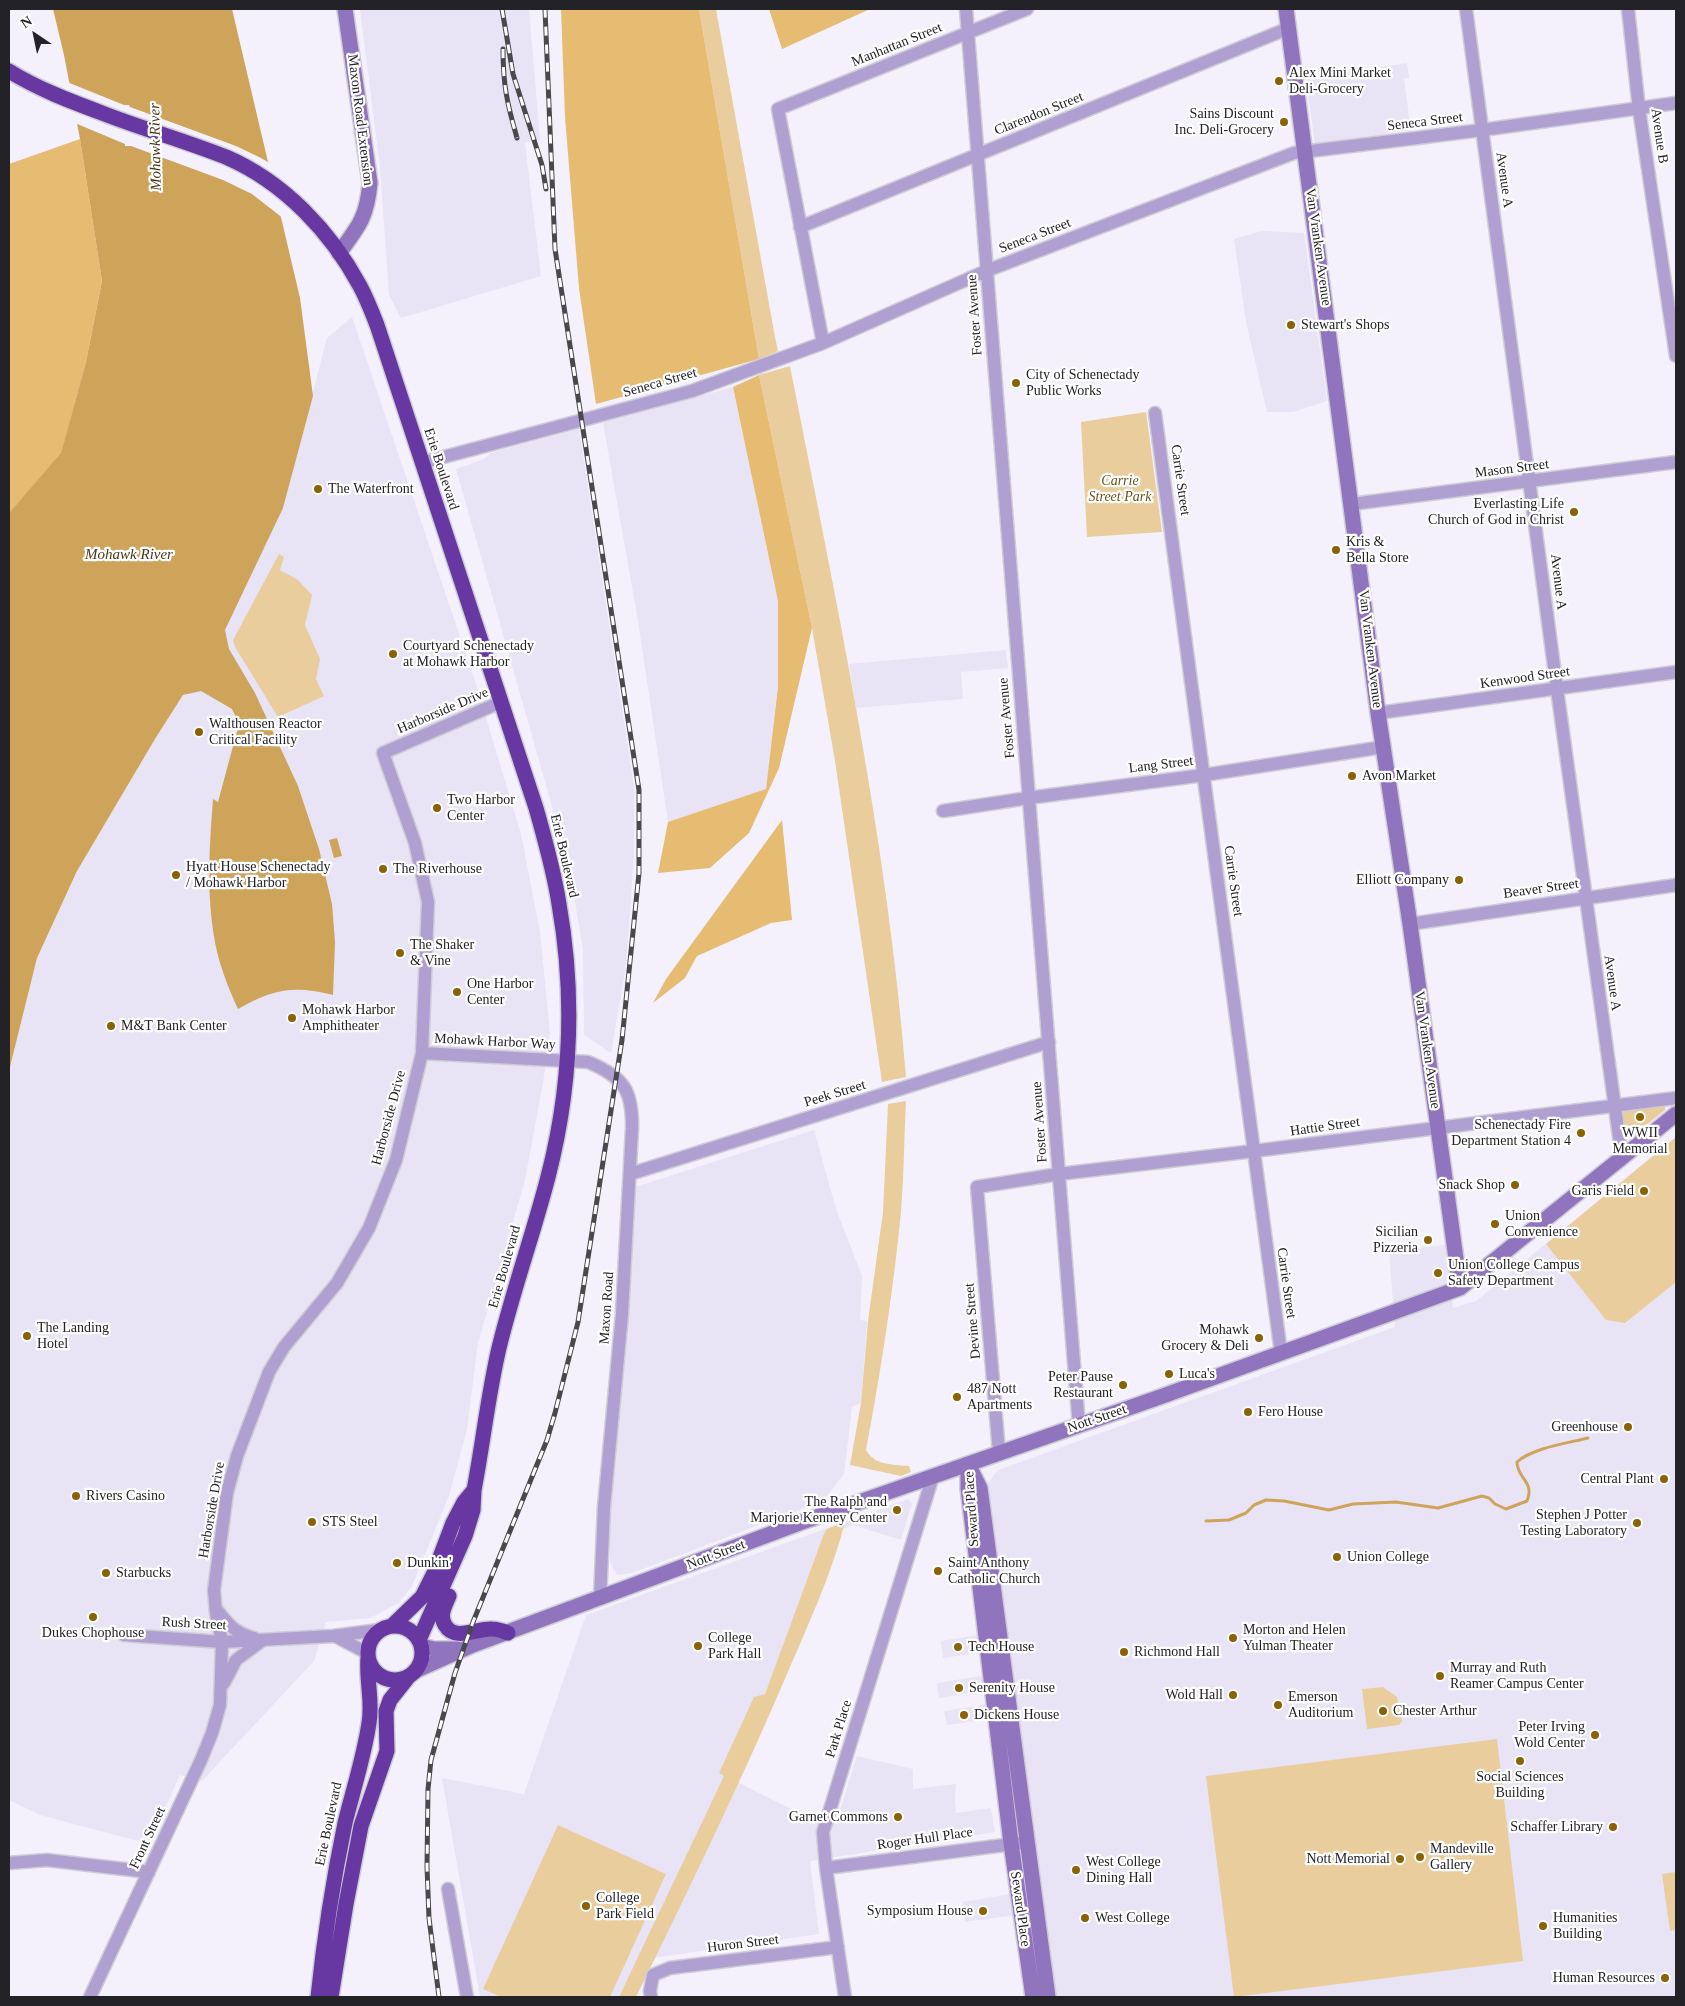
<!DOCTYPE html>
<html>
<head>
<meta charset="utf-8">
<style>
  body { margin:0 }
  #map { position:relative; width:1685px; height:2006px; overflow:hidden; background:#f4f1fd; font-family:Georgia,serif }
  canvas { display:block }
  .frame { position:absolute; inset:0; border:10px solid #232226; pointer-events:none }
  .north { position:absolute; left:10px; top:10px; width:50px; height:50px; -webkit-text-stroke:4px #fff; paint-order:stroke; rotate:326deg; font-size:14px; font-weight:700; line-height:20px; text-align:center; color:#232226 }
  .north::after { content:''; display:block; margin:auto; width:18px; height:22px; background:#232226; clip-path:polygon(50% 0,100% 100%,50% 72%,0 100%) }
</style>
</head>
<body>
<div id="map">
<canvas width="1685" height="2006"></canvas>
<div class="frame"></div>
<div class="north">N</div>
</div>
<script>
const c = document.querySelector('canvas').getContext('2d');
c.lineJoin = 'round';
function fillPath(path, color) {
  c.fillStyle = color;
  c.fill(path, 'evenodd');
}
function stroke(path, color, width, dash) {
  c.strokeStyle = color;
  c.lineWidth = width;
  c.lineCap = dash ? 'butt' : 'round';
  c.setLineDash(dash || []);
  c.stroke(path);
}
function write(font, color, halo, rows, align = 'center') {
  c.font = font + ' Georgia,serif';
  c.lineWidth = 4.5;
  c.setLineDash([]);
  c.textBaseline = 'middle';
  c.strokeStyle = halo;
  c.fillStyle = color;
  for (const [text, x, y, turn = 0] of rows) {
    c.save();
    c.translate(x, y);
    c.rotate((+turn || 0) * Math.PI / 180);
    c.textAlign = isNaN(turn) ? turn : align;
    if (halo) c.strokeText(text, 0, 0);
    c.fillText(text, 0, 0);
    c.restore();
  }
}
fillPath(new Path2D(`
  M 360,9 L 529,9 L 540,140 L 525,143 L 541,276 L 401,318 L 389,295 L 380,167 Z
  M 1407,63 L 1409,78 L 1404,79 L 1411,130 L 1315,144 L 1306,78 Z
  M 1262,231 L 1304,233 L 1327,401 L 1293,412 L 1267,412 L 1246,322 L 1234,239 Z
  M 352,317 L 475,681 L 521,834 L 540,932 L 550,1033 L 543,1083 L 525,1180 L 478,1343 L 467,1429 L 449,1496 L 412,1586 L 399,1603 L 370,1618 L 326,1622 L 314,1661 L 202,1781 L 180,1775 L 149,1844 L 40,1815 L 9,1800 L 9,1071 L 37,958 L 77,871 L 155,739 L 189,686 L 283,508 L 327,338 Z
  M 733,387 L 778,601 L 778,687 L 766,789 L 668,822 L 638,621 L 603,423 Z
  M 579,429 L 634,787 L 634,854 L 626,966 L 611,1053 L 584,1035 L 583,950 L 569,866 L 456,469 L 484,459 L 491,453 Z
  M 1006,650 L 1008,668 L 961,672 L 963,699 L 856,708 L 849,664 Z
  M 814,1130 L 836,1209 L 862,1276 L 860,1320 L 867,1321 L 861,1403 L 852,1407 L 844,1474 L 823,1501 L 632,1573 L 617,1575 L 610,1562 L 610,1516 L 635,1187 Z
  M 1676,1137 L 1676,1997 L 1056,1997 L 1045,1911 L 965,1922 L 962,1902 L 1042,1889 L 1018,1715 L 947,1725 L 944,1711 L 1016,1700 L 1014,1686 L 939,1698 L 937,1683 L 1013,1671 L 1009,1648 L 943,1658 L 941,1641 L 1007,1630 L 988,1483 L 998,1470 L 1395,1327 L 1389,1251 L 1445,1245 L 1453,1308 L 1476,1301 Z
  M 908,1499 L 912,1503 L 901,1540 L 853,1525 L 823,1536 L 765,1694 L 719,1773 L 787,1807 L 836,1823 L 857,1756 L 913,1769 L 913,1789 L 956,1784 L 955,1801 L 956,1813 L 991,1808 L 995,1832 L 810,1861 L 819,1934 L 638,1960 L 619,1997 L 480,1997 L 442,1778 L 524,1794 L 586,1615 Z`), '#e9e3f6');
fillPath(new Path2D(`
  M 699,9 L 716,9 L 775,337 L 778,351 L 759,359 Z
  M 790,366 C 836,601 887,837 906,1077 L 882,1082 L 835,761 L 812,628 L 759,375 Z
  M 1146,412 L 1162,532 L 1087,537 L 1081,422 Z
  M 279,554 L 284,557 L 280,570 L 298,580 L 312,595 L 305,625 L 320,659 L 316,679 L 324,696 L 278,717 L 235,647 L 233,640 Z
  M 906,1101 C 904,1138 904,1175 901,1212 C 893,1292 881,1371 866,1450 C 875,1466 892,1464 909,1466 L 911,1472 L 901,1476 L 850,1465 L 861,1403 L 868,1321 L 883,1212 L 888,1104 Z
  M 1661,1105 L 1665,1107 L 1665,1110 L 1634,1135 L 1630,1135 L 1624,1130 L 1621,1111 Z
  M 1676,1137 L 1676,1282 L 1625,1323 L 1606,1320 L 1546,1244 Z
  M 845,1522 C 831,1577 806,1629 784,1681 C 738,1788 687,1893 636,1997 L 619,1997 L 724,1776 L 719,1773 L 754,1697 L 765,1694 L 823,1536 L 827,1529 Z
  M 1383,1687 L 1397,1697 L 1402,1721 L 1399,1725 L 1367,1729 L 1362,1689 Z
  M 1497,1739 L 1523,1961 L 1234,1997 L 1206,1776 Z
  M 558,1825 L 666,1874 L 610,1997 L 501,1997 L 483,1989 Z
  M 1676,1872 L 1676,1930 L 1670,1931 L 1662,1874 Z`), '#eacd9d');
fillPath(new Path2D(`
  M 561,9 L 699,9 L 759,359 L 596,404 L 579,288 L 565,117 Z
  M 769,9 L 870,9 L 782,49 Z
  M 80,139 L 102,281 L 86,362 L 61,454 L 9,513 L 9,164 Z
  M 759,375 L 812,628 L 779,768 L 749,833 L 710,868 L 658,873 L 668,822 L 766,789 L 778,687 L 778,601 L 733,387 Z
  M 782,820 L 792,920 L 771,923 L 697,956 L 685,978 L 653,1003 L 666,979 Z`), '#e6bb72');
fillPath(new Path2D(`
  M 53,9 L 232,9 L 300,298 L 313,396 L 283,508 L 225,630 L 229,649 L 255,693 L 298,786 L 319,849 L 332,904 L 335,942 L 333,995 C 293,985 273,989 238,1009 C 231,994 225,979 220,963 C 205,910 209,852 213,799 L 218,802 L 239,724 L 232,709 L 201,691 L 183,695 L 155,739 L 77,871 L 37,958 L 9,1071 L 9,513 L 61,453 L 86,362 L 102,281 L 80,139 L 64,55 Z
  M 337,838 L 342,856 L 334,858 L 329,840 Z`), '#cea45b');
fillPath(new Path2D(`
  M 67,82 L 124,105 L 129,105 L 130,107 L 236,146 L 261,158 L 271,164 L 284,219 L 252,194 L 223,180 L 131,146 L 125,146 L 125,144 L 75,123 Z`), '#f4f1fd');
stroke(new Path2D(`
  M 1206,1521 L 1229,1520 L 1246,1513 L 1254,1505 L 1266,1500 L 1284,1501 L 1329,1510 L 1353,1504 L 1396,1502 L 1438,1508 L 1482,1496 L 1489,1498 L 1495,1504 L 1506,1509 L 1527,1501 C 1535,1481 1517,1479 1517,1462 C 1532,1448 1568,1443 1588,1438`), '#cea45b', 3);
const street = new Path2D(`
  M 966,9 L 1079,1426
  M 1466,9 L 1557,689 L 1622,1158
  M 1628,9 L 1639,109 L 1676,356
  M 800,227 L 1289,28
  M 823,343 L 778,109 L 1027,9
  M 1155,413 L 1281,1353
  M 421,463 L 692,391 L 823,343 L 986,271 L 1294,153 L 1482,130 L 1676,103
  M 1352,504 L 1676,462
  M 1378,713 L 1676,672
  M 943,811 L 1028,798 L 1204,775 L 1383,747
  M 1410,924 L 1676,885
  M 422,1053 L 588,1062 C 624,1077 633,1091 632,1129 L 622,1314 L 604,1507 L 600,1599
  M 630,1174 L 1049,1042
  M 999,1453 L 977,1187 L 1059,1174 L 1254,1151 L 1676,1098
  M 217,1610 C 229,1625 235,1633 254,1638
  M 124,1635 L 222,1642 L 333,1636 L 379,1630
  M 335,1636 L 367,1653
  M 224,1683 L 236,1660 L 263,1640
  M 9,1863 L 47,1860 L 149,1872
  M 826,1868 L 1028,1842
  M 448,1889 L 467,1997
  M 90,1997 L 201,1760 L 212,1733 L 220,1705 L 222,1642 L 216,1613 L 214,1590 L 227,1493 L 237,1456 L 269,1372 L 284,1347 L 337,1283 L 369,1228 L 396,1160 L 422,1053 L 428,902 L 415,843 L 383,753 L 501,702
  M 651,1997 L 650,1991 L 653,1975 L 670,1968 L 838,1947
  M 845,1997 L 826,1868 L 823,1832 L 933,1476`);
const secondary = new Path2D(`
  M 1286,9 L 1378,713 L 1410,924 L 1460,1288
  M 339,253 C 359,226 367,217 370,183 L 345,9
  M 968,1464 L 980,1488 L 1048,1997
  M 968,1466 L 968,1488 L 1011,1843 L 1033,1997
  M 422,1646 L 434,1649 L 457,1649
  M 415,1671 L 473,1645 L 805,1521 L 1160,1397 L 1460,1288 L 1676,1114`);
const highway = new Path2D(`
  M 9,71 C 38,89 70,101 102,113 C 143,129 186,141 226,157 C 284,182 331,232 360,286 C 367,299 372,312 377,325 L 536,808 C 545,840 554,871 559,904 C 575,995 571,1088 548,1177 C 533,1235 513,1290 499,1348 C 488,1395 483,1443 474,1490 L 473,1510 L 465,1536 L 419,1640
  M 449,1596 C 445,1606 439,1615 445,1625 C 455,1642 477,1628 492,1629 C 497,1629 503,1631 508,1633
  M368 1653a27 27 0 1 1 54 0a27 27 0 1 1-54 0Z
  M 392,1626 L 422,1597 L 434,1573 L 453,1523 L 464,1502 L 474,1490
  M 318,1997 C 324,1939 333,1881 345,1823 C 353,1790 364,1757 369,1723 C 373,1701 366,1680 368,1658
  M 331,1997 L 346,1904 L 361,1826 L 387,1751 L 386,1711 L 390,1700 L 409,1676`);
stroke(street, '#ceccd6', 15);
stroke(secondary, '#ceccd6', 18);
stroke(highway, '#ceccd6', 18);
stroke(street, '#b09fd1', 12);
stroke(secondary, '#9075be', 15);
stroke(highway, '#6738a2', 15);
const rail = new Path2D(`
  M 502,9 L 513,74 L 542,165 L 546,189
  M 503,49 C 503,85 507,103 517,138
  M 439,1997 L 429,1918 L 427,1867 L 428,1789 L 431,1760 L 455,1673 L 473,1622 L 547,1440 L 555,1413 L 578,1322 L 622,1040 L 639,873 L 639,790 L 555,249 L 545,9`);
stroke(rail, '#49484d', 5);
stroke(rail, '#fff', 3, [9]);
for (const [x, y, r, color] of [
  [1279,81,5,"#8b6203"],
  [1284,122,5,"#8b6203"],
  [1291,325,5,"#8b6203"],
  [1016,383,5,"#8b6203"],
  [318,489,5,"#8b6203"],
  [1574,512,5,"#8b6203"],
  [1336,550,5,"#8b6203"],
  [393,654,5,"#8b6203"],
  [199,732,5,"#8b6203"],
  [1352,776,5,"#8b6203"],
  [437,808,5,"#8b6203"],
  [383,869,5,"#8b6203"],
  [176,875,5,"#8b6203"],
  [1459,880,5,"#8b6203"],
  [400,953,5,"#8b6203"],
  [457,992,5,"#8b6203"],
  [292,1018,5,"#8b6203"],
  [111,1026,5,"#8b6203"],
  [1640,1117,5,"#8b6203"],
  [1581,1133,5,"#8b6203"],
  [1515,1185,5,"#8b6203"],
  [1644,1191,5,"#8b6203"],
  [1495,1224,5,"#8b6203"],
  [1428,1240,5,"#8b6203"],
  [1438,1273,5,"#8b6203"],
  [27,1336,5,"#8b6203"],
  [1259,1338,5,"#8b6203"],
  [1169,1374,5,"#8b6203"],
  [1123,1385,5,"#8b6203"],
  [957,1397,5,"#8b6203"],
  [1248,1412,5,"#8b6203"],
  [1628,1427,5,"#8b6203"],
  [1664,1479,5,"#8b6203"],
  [76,1496,5,"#8b6203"],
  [897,1510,5,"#8b6203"],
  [312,1522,5,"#8b6203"],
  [1637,1523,5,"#8b6203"],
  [1337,1557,5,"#8b6203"],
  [397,1563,5,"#8b6203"],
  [938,1571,5,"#8b6203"],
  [106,1573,5,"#8b6203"],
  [93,1617,5,"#8b6203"],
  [1233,1638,5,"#8b6203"],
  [698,1646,5,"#8b6203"],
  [958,1647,5,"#8b6203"],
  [1124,1652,5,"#8b6203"],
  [1440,1676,5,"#8b6203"],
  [959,1688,5,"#8b6203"],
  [1233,1695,5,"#8b6203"],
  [1278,1705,5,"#8b6203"],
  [1383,1711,5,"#8b6203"],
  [964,1715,5,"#8b6203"],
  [1595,1735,5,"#8b6203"],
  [1520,1761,5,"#8b6203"],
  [898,1817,5,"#8b6203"],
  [1613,1827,5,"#8b6203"],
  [1420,1857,5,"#8b6203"],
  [1400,1859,5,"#8b6203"],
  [1076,1870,5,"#8b6203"],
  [586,1906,5,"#8b6203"],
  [983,1911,5,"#8b6203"],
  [1085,1918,5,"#8b6203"],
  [1543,1926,5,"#8b6203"],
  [1665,1978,5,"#8b6203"]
]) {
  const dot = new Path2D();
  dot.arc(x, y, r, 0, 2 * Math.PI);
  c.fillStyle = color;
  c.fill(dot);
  stroke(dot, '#fff', 2);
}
write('14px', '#232226', '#fff', [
  ["Manhattan Street",897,45,-22],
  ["Clarendon Street",1039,114,-22],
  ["Maxon Road Extension",360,120,83],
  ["Seneca Street",1425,122,-7],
  ["Avenue B",1659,136,82],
  ["Avenue A",1504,180,82],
  ["Seneca Street",1035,236,-21],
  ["Van Vranken Avenue",1318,247,82],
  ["Foster Avenue",975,315,-94],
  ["Seneca Street",660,383,-16],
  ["Erie Boulevard",441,469,72],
  ["Mason Street",1512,469,-7],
  ["Carrie Street",1180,480,82],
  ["Avenue A",1558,582,83],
  ["Van Vranken Avenue",1370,649,83],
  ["Kenwood Street",1525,678,-8],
  ["Harborside Drive",443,711,-23],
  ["Foster Avenue",1007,718,-95],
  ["Lang Street",1161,765,-7],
  ["Erie Boulevard",564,856,77],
  ["Carrie Street",1233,881,82],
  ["Beaver Street",1541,889,-8],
  ["Avenue A",1612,983,82],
  ["Mohawk Harbor Way",495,1042,3],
  ["Van Vranken Avenue",1427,1050,82],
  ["Peek Street",835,1094,-17],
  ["Harborside Drive",389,1118,-75],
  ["Foster Avenue",1040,1122,-94],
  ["Hattie Street",1325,1127,-8],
  ["Erie Boulevard",505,1267,-74],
  ["Carrie Street",1286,1283,82],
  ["Maxon Road",607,1308,-86],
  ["Devine Street",973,1321,-95],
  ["Nott Street",1097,1419,-19],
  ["Seward Place",972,1509,-94],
  ["Harborside Drive",212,1510,-80],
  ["Nott Street",716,1555,-21],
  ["Rush Street",194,1624,3],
  ["Park Place",839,1729,-73],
  ["Erie Boulevard",329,1824,-78],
  ["Front Street",148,1838,-65],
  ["Roger Hull Place",925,1839,-8],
  ["Seward Place",1020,1909,82],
  ["Huron Street",743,1944,-7]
]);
write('14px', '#232226', '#fff', [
  ["Alex Mini Market",1289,73],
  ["Deli-Grocery",1289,89],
  ["Sains Discount",1274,114,"right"],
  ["Inc. Deli-Grocery",1274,130,"right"],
  ["Stewart's Shops",1301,325],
  ["City of Schenectady",1026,375],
  ["Public Works",1026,391],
  ["The Waterfront",328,489],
  ["Everlasting Life",1564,504,"right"],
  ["Church of God in Christ",1564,520,"right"],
  ["Kris &",1346,542],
  ["Bella Store",1346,558],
  ["Courtyard Schenectady",403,646],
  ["at Mohawk Harbor",403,662],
  ["Walthousen Reactor",209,724],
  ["Critical Facility",209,740],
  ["Avon Market",1362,776],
  ["Two Harbor",447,800],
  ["Center",447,816],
  ["Hyatt House Schenectady",186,867],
  ["/ Mohawk Harbor",186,883],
  ["The Riverhouse",393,869],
  ["Elliott Company",1449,880,"right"],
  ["The Shaker",410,945],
  ["& Vine",410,961],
  ["One Harbor",467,984],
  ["Center",467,1000],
  ["Mohawk Harbor",302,1010],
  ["Amphitheater",302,1026],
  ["M&T Bank Center",121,1026],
  ["Schenectady Fire",1571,1125,"right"],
  ["Department Station 4",1571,1141,"right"],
  ["WWII",1640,1133,"center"],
  ["Memorial",1640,1149,"center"],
  ["Snack Shop",1505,1185,"right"],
  ["Garis Field",1634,1191,"right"],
  ["Union",1505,1216],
  ["Convenience",1505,1232],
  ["Sicilian",1418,1232,"right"],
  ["Pizzeria",1418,1248,"right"],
  ["Union College Campus",1448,1265],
  ["Safety Department",1448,1281],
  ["The Landing",37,1328],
  ["Hotel",37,1344],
  ["Mohawk",1249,1330,"right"],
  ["Grocery & Deli",1249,1346,"right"],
  ["Luca's",1179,1374],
  ["Peter Pause",1113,1377,"right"],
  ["Restaurant",1113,1393,"right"],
  ["487 Nott",967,1389],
  ["Apartments",967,1405],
  ["Fero House",1258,1412],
  ["Greenhouse",1618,1427,"right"],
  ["Central Plant",1654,1479,"right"],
  ["Rivers Casino",86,1496],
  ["The Ralph and",887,1502,"right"],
  ["Marjorie Kenney Center",887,1518,"right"],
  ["Stephen J Potter",1627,1515,"right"],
  ["Testing Laboratory",1627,1531,"right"],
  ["STS Steel",322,1522],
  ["Union College",1347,1557],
  ["Dunkin'",407,1563],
  ["Saint Anthony",948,1563],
  ["Catholic Church",948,1579],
  ["Starbucks",116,1573],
  ["Morton and Helen",1243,1630],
  ["Yulman Theater",1243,1646],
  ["Dukes Chophouse",93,1633,"center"],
  ["College",708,1638],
  ["Park Hall",708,1654],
  ["Tech House",968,1647],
  ["Richmond Hall",1134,1652],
  ["Murray and Ruth",1450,1668],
  ["Reamer Campus Center",1450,1684],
  ["Serenity House",969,1688],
  ["Wold Hall",1223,1695,"right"],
  ["Emerson",1288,1697],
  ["Auditorium",1288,1713],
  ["Chester Arthur",1393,1711],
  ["Dickens House",974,1715],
  ["Peter Irving",1585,1727,"right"],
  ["Wold Center",1585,1743,"right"],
  ["Social Sciences",1520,1777,"center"],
  ["Building",1520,1793,"center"],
  ["Garnet Commons",888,1817,"right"],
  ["Schaffer Library",1603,1827,"right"],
  ["Mandeville",1430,1849],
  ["Gallery",1430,1865],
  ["Nott Memorial",1390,1859,"right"],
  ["West College",1086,1862],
  ["Dining Hall",1086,1878],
  ["College",596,1898],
  ["Park Field",596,1914],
  ["Symposium House",973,1911,"right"],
  ["West College",1095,1918],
  ["Humanities",1553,1918],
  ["Building",1553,1934],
  ["Human Resources",1655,1978,"right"]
], 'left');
write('italic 14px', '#6e511a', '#fff', [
  ["Carrie",1120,481],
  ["Street Park",1120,497]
]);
write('italic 15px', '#4a3818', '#fff', [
  ["Mohawk River",156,147,-91],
  ["Mohawk River",129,555]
]);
</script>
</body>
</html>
